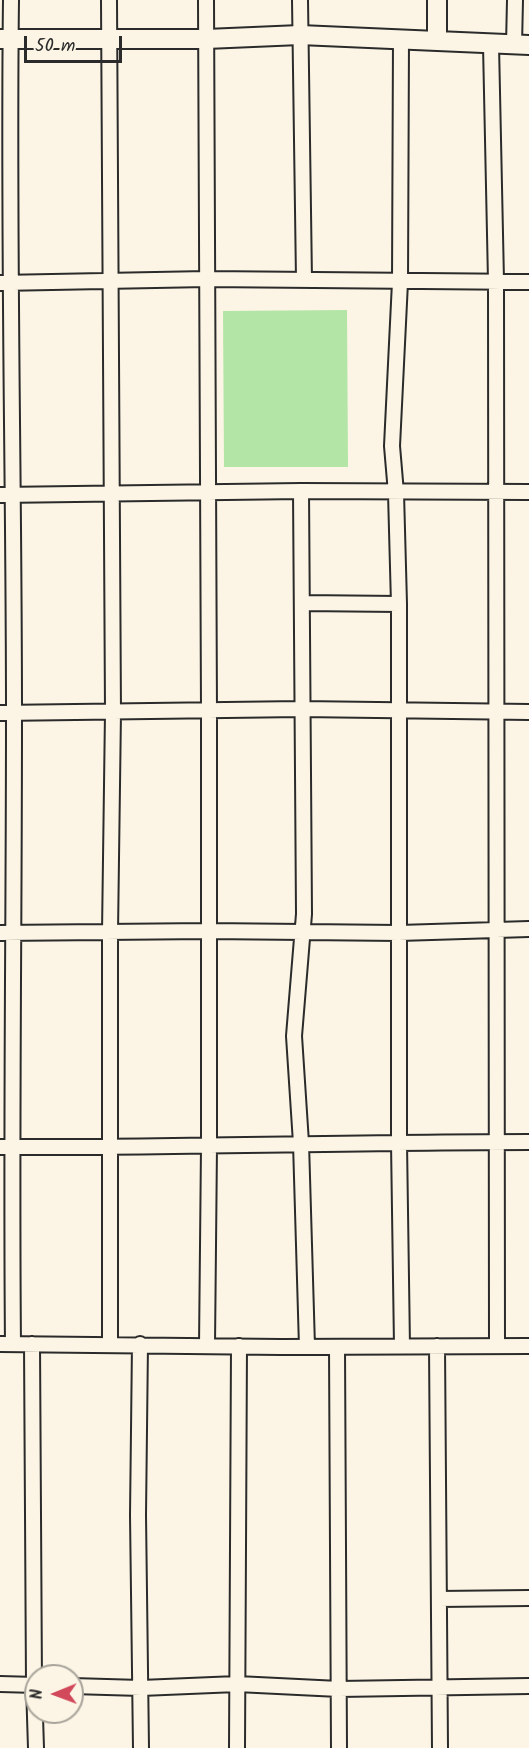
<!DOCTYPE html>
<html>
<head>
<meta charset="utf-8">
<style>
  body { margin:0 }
  #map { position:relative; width:529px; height:1748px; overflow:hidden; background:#fcf5e5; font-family:Kalam,sans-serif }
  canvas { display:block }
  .north { position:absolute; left:24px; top:1664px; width:60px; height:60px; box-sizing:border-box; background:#fcf5e5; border:2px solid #a8a49b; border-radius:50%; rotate:269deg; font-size:16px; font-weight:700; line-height:24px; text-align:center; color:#2b2b2b }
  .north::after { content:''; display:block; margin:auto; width:21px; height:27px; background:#d1495b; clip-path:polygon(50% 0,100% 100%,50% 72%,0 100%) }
  .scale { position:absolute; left:24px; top:36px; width:98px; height:27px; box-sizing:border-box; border:3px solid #2b2b2b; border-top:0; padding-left:8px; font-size:18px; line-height:21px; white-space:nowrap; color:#2b2b2b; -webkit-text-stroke:4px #fcf5e5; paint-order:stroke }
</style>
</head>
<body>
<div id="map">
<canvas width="529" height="1748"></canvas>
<div class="north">N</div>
<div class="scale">50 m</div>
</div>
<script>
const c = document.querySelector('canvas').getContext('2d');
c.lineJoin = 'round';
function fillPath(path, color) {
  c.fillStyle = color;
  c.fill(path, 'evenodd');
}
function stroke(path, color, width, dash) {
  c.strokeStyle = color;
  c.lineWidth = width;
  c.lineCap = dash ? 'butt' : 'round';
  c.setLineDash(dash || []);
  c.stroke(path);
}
fillPath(new Path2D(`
  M 347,310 L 348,467 L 224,467 L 223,311 Z`), '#b3e5a6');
const street = new Path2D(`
  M 11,0 C 8,239 14,477 14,716 C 14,925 11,1134 13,1344
  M 109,0 L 113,712 L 110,932 L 110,1344
  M 206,0 L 209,711 L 209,1146 L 207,1346
  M 300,0 L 304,280
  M 401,38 L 400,282 L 392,446 L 396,493 L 399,604 L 399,1143 L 402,1346
  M 491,45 L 496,281 L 497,1346
  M 514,45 L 515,0
  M 0,283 L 207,279 L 529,282
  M 301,491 L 304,914 L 294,1036 L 301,1143 L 307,1347
  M 0,495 L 301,491 L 529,492
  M 302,603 L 399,604
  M 0,713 L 301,709 L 529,712
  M 0,933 L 208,931 L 399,933 L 529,929
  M 0,1147 C 176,1148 353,1142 529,1142
  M 0,1344 L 281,1347 L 529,1346
  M 32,1344 L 34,1685 L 36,1748
  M 140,1344 L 138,1515 L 141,1748
  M 437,1346 L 440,1748
  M 337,1347 L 339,1748
  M 439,1599 L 529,1598
  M 0,1684 L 36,1685
  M 72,1686 L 141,1688 L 237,1684 L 339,1689 L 529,1686
  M 237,1748 L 239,1346`);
const secondary = new Path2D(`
  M 437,0 L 437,40
  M 0,39 L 206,39 L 300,35 L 529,45`);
stroke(street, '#2b2b2b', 18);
stroke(secondary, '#2b2b2b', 22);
stroke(street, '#fcf5e5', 14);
stroke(secondary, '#fcf5e5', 18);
</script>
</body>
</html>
